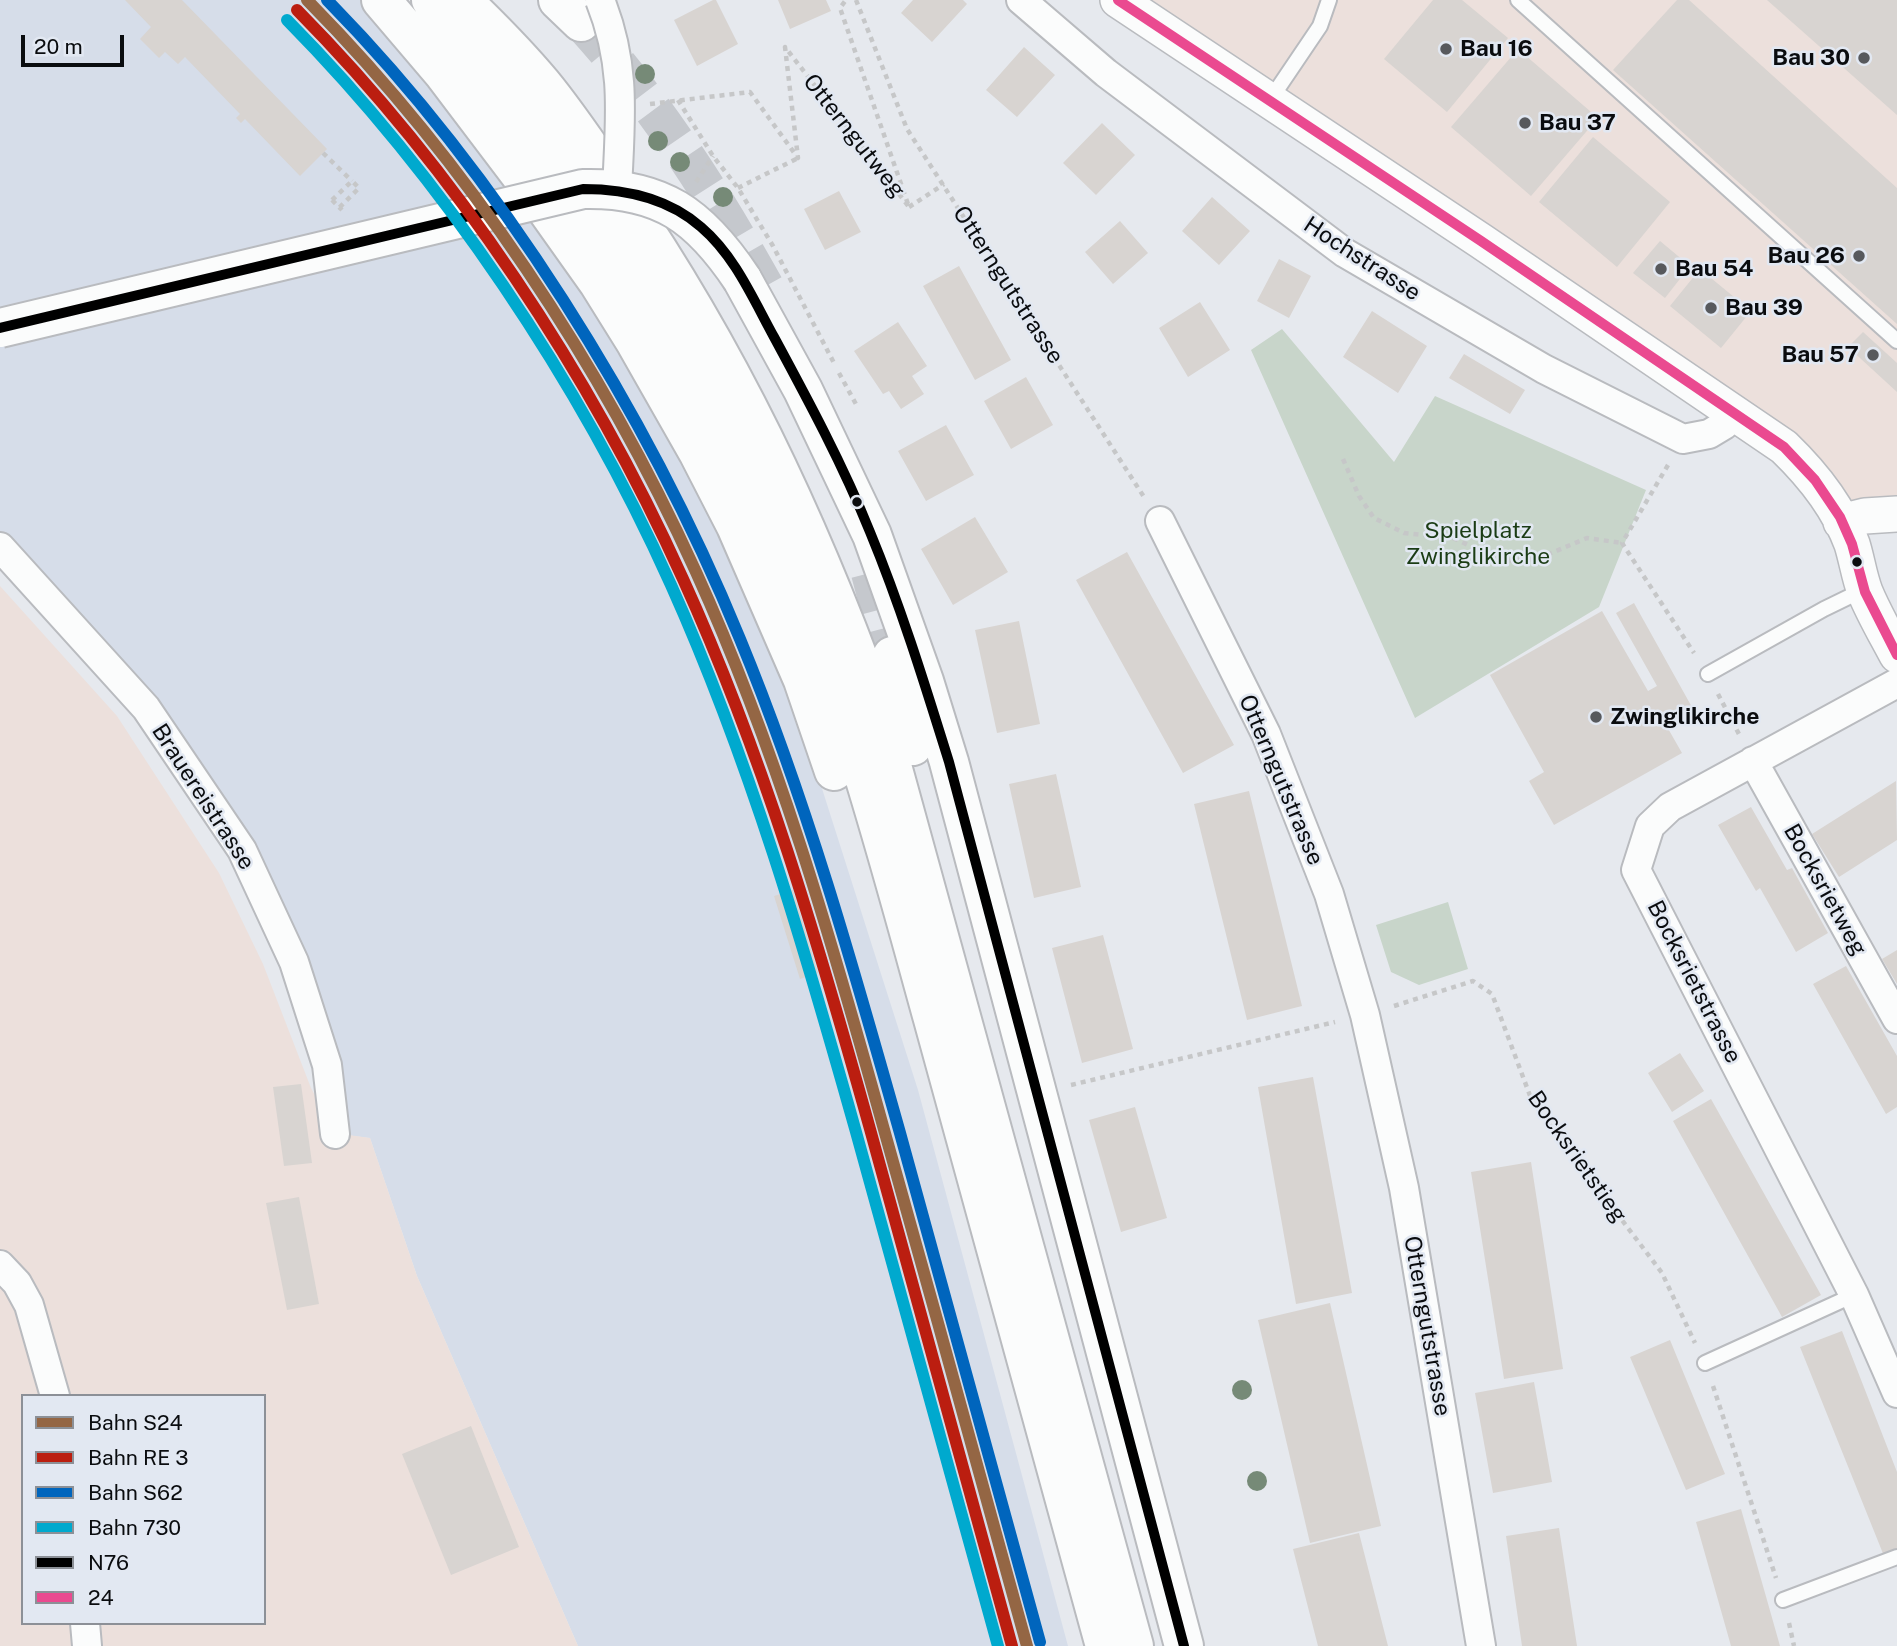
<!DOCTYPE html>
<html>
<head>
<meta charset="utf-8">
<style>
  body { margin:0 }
  #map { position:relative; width:1897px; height:1646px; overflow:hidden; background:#e6e9ee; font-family:"Public Sans",sans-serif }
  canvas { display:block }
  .legend { position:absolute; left:21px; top:1394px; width:245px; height:231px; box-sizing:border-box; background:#e2e8f2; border:2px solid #8c9097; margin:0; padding:9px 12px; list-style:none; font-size:21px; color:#0a0c0f }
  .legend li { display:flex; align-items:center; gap:14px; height:35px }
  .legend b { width:35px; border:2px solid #8c9097 }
  .scale { position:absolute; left:21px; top:35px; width:103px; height:32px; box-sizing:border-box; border:4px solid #0a0c0f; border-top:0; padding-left:9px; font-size:21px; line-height:24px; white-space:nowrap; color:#0a0c0f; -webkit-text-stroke:5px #e2e8f2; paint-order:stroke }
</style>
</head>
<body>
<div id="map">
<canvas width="1897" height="1646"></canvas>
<ul class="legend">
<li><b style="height:9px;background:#946644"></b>Bahn S24</li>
<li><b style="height:9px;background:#bb1e10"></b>Bahn RE 3</li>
<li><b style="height:9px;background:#0065bd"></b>Bahn S62</li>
<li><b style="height:9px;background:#00a9ce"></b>Bahn 730</li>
<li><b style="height:9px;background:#000"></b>N76</li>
<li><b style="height:9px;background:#ea4a90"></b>24</li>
</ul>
<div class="scale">20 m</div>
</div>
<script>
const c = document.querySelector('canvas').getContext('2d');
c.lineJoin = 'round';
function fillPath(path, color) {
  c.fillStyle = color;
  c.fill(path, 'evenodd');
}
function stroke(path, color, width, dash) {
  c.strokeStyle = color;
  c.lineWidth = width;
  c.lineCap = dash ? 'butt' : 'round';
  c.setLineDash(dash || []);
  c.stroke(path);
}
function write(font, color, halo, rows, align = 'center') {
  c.font = font + ' "Public Sans",sans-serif';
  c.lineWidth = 5;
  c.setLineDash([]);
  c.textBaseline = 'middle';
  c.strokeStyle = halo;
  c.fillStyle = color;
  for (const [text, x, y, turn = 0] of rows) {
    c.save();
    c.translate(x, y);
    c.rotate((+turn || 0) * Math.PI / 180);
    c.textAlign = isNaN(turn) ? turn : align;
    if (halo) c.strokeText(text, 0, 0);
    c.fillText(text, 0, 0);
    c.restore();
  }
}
fillPath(new Path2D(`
  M 0,0 L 365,0 L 588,287 L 727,542 L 804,732 L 918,1090 L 1068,1646 L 578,1646 L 417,1276 L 370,1138 L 335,1134 L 327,1065 L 242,850 L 0,547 Z`), '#d6dde9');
fillPath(new Path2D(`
  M 1118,0 L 1897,0 L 1897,514 L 1865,516 L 1810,474 Z
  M 0,586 L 117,716 L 219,873 L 263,964 L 311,1088 L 335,1133 L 370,1138 L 417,1276 L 578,1646 L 0,1646 ZM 23,1396 L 264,1396 L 264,1623 L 23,1623 Z`), '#ece0dc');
fillPath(new Path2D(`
  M 1282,329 L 1394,462 L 1435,396 L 1646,490 L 1599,607 L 1415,718 L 1251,350 Z
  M 1448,902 L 1468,969 L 1419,985 L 1391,972 L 1376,925 Z`), '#c8d5ca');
fillPath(new Path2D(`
  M 125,0 L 182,0 L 327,149 L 300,176 L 245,119 L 241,123 L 236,118 L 240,114 L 185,57 L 178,64 L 165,52 L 159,58 L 140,39 L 151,27 Z
  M 713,0 L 716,0 L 738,44 L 697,66 L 674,20 Z
  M 778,0 L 826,0 L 831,11 L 790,29 Z
  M 913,0 L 963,0 L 967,4 L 932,42 L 901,13 Z
  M 1433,0 L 1462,0 L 1508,38 L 1447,112 L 1384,59 Z
  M 1677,0 L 1689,0 L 1897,188 L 1897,324 L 1613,70 Z
  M 1767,0 L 1897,0 L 1897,115 Z
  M 1024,47 L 1055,75 L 1017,117 L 986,90 Z
  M 1518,49 L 1598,118 L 1531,196 L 1451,127 Z
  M 1102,123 L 1135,155 L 1096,195 L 1063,163 Z
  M 1593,137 L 1670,202 L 1617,267 L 1539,202 Z
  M 839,191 L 861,232 L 825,250 L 804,209 Z
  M 1212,197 L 1250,231 L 1219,265 L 1182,231 Z
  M 1120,221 L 1148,253 L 1113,284 L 1085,252 Z
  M 1660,241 L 1690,266 L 1665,298 L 1633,273 Z
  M 1279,259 L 1311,276 L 1289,318 L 1257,301 Z
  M 959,266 L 1011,360 L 975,380 L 923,286 Z
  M 1700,269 L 1751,311 L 1721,348 L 1670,306 Z
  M 1200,302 L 1230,350 L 1188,377 L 1159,328 Z
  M 1372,311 L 1427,346 L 1398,393 L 1343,357 Z
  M 898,322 L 927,366 L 912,376 L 924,394 L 901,409 L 889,391 L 883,394 L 854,351 Z
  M 1863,332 L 1897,363 L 1897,392 L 1848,347 Z
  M 1464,354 L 1525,390 L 1510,414 L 1449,378 Z
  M 1026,377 L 1053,425 L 1011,449 L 984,401 Z
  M 946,425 L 974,475 L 926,501 L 898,451 Z
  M 975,517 L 1008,572 L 953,605 L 921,549 Z
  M 1127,552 L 1234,745 L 1183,773 L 1076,580 Z
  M 1634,603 L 1693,709 L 1666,725 L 1682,753 L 1554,825 L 1529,781 L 1544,772 L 1490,675 L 1602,611 L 1648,691 L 1657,686 L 1616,613 Z
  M 1019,621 L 1040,724 L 997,733 L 975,630 Z
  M 1056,774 L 1081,887 L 1034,898 L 1009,784 Z
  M 1896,781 L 1897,840 L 1839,877 L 1812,834 Z
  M 1249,791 L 1302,1006 L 1247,1020 L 1194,804 Z
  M 1751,807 L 1787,870 L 1792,868 L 1828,933 L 1796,952 L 1760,888 L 1756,891 L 1718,825 Z
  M 793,890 L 818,973 L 800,979 L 774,896 Z
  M 1103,935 L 1133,1049 L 1082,1063 L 1052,948 Z
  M 1897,950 L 1897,984 L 1882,959 Z
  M 1846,966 L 1897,1056 L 1897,1107 L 1886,1114 L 1813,984 Z
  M 1680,1053 L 1704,1091 L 1672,1112 L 1648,1073 Z
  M 1313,1077 L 1352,1293 L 1296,1304 L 1258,1087 Z
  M 301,1084 L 312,1163 L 284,1166 L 273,1087 Z
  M 1711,1099 L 1821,1295 L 1782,1317 L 1673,1121 Z
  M 1135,1107 L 1167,1218 L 1121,1232 L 1089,1120 Z
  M 1531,1162 L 1563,1369 L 1504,1379 L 1471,1172 Z
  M 299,1197 L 319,1304 L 287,1310 L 266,1203 Z
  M 1330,1303 L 1381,1526 L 1310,1543 L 1258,1320 Z
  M 1842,1331 L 1897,1472 L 1897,1551 L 1884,1556 L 1800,1347 Z
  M 1670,1340 L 1725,1474 L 1686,1490 L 1630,1357 Z
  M 1534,1382 L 1552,1482 L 1493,1493 L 1475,1393 Z
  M 471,1426 L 519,1547 L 451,1575 L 402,1454 Z
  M 1741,1509 L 1765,1593 L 1780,1646 L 1731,1646 L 1696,1522 Z
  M 1559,1528 L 1577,1646 L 1522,1646 L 1506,1536 Z
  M 1359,1533 L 1388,1646 L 1318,1646 L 1293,1549 Z`), '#d8d4d1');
stroke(new Path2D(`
  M 581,22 C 656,104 715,196 769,294
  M 870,573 L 892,656`), '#c5c8cd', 38, [38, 19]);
const service = new Path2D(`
  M 1518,0 L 1897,341
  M 1270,100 L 1320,26 L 1329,0
  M 1708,674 L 1824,609 L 1863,590
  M 1705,1363 L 1854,1295
  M 1783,1600 L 1897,1557`);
const minor = new Path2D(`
  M 1021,0 L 1106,73 L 1345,253 L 1544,369 L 1683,439 L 1709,434 L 1724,425 L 1735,413
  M 1160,521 L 1266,734 L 1329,894 L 1365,1015 L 1404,1188 L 1481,1646
  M 0,547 L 146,708 L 242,850 L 294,962 L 327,1065 L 335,1134
  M 1897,683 L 1670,807 L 1650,826 L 1636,870 L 1854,1295 L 1897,1393
  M 1753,761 L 1897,1019
  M 0,1265 L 17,1283 L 29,1305 L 55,1396
  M 85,1623 L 87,1646`);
const tertiary = new Path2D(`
  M 1118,0 L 1481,241 L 1784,447 C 1813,475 1838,506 1852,544 C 1857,560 1859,576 1865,592 C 1874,614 1886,634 1897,655
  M 1841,522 L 1865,516 L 1897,514`);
const primary = new Path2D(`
  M 742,279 L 803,390 L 872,535 L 924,681 L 949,762 L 1184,1646`);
const trunk = new Path2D(`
  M 381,0 L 444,74 L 544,206 L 598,282 L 636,343 L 698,452 L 736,526 L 803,680 L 834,771
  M 431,0 C 483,67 537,132 586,200 C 652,293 707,395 757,497 C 838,662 884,842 933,1019 C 991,1228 1048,1437 1105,1646
  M 462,0 C 490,27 517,54 542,84 C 570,118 594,155 619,191 C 730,353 807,517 874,700 L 1134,1646
  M 558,0 L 581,22
  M 892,656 L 913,746`);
stroke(service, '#b9bbbf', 18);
stroke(minor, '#b9bbbf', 32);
stroke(tertiary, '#b9bbbf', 38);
stroke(primary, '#b9bbbf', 42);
stroke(trunk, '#b9bbbf', 42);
stroke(new Path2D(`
  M 856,0 L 907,129 L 1144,497
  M 678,100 L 713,156 L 738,188 L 773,246 L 835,365
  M 650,104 L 750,92 L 798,158 L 785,47 L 909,207 L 840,8 L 846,0
  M 323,153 L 352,181
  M 696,182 L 713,156
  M 738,188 L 798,158
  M 332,200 L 352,181 L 359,188 L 339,208
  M 909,207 L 944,184
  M 839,373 L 857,406
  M 1343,459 L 1359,496 L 1374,518 L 1404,533 L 1453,538 L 1503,561 L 1537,559 L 1587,538 L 1622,543
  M 1668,465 L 1622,543 L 1694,653
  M 1718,694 L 1740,736
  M 1394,1006 L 1473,981 L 1492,994 L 1532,1101 L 1662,1273 L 1695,1343
  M 1071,1085 L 1335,1022
  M 1713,1386 L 1776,1578
  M 1789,1623 L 1794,1646`), '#c6c7c8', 4.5, [5, 5]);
stroke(service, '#fbfcfc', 14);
stroke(minor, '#fbfcfc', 28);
stroke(tertiary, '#fbfcfc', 35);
stroke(primary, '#fbfcfc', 38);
stroke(trunk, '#fbfcfc', 38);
const minorBridge = new Path2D(`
  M 600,0 C 627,67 620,120 617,190`);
const primaryBridge = new Path2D(`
  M 0,328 L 583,189 C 661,187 700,216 742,279`);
stroke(minorBridge, '#b9bbbf', 32, []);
stroke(primaryBridge, '#b9bbbf', 42, []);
stroke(new Path2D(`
  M 332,200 L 342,210`), '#c6c7c8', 4.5, [5, 5]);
stroke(minorBridge, '#fbfcfc', 28);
stroke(primaryBridge, '#fbfcfc', 38);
stroke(new Path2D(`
  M 0,328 L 583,189 C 626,189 668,198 701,227 C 735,256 753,299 774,337 C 808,400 843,465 870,532 C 901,607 925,685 949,762 L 1184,1646`), '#000', 10);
stroke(new Path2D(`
  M 1118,0 L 1481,241 L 1784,447 L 1815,480 L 1840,517 L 1852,544 L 1865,592 L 1897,655`), '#ea4a90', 10);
stroke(new Path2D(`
  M 307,0 C 467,162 602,365 696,572 C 777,750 831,938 883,1126 C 932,1299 979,1473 1027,1646`), '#946644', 12);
stroke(new Path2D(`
  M 297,10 C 456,171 590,373 683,579 C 763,755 818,942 870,1129 C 918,1301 964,1474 1012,1646`), '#bb1e10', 12);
stroke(new Path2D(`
  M 327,0 C 499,175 647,412 740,639 C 806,799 853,966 900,1133 C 947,1303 993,1473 1040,1642`), '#0065bd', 12);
stroke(new Path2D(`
  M 287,20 C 443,178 580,382 671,585 C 750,761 804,947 856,1132 C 904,1303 950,1475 998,1646`), '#00a9ce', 12);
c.fillStyle = '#768a77';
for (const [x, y] of [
  [645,74],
  [658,141],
  [680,162],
  [723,197],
  [1242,1390],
  [1257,1481]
]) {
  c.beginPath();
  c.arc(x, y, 10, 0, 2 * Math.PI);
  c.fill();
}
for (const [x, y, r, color] of [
  [1446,49,7,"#57595d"],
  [1864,58,7,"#57595d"],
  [1525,123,7,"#57595d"],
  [1859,256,7,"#57595d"],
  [1661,269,7,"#57595d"],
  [1711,308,7,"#57595d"],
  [1873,355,7,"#57595d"],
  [857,502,6,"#0a0c0f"],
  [1857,562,6,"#0a0c0f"],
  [1596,717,7,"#57595d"]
]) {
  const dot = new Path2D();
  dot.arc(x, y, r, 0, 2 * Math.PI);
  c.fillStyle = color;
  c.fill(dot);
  stroke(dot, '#e2e8f2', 2.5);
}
write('bold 23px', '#0a0c0f', '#e2e8f2', [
  ["Bau 16",1460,49],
  ["Bau 30",1850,58,"right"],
  ["Bau 37",1539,123],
  ["Bau 26",1845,256,"right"],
  ["Bau 54",1675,269],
  ["Bau 39",1725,308],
  ["Bau 57",1859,355,"right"],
  ["Zwinglikirche",1610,717]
], 'left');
write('23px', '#0a0c0f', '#e2e8f2', [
  ["Otterngutweg",854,136,52],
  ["Hochstrasse",1362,259,33],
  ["Otterngutstrasse",1008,285,57],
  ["Otterngutstrasse",1281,780,67],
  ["Brauereistrasse",203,797,57],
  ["Bocksrietweg",1825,890,61],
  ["Bocksrietstrasse",1694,982,63],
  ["Bocksrietstieg",1577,1157,55],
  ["Otterngutstrasse",1427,1326,80]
]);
write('23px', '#1b3c15', '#e2e8f2', [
  ["Spielplatz",1478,531],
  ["Zwinglikirche",1478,557]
]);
</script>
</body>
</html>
